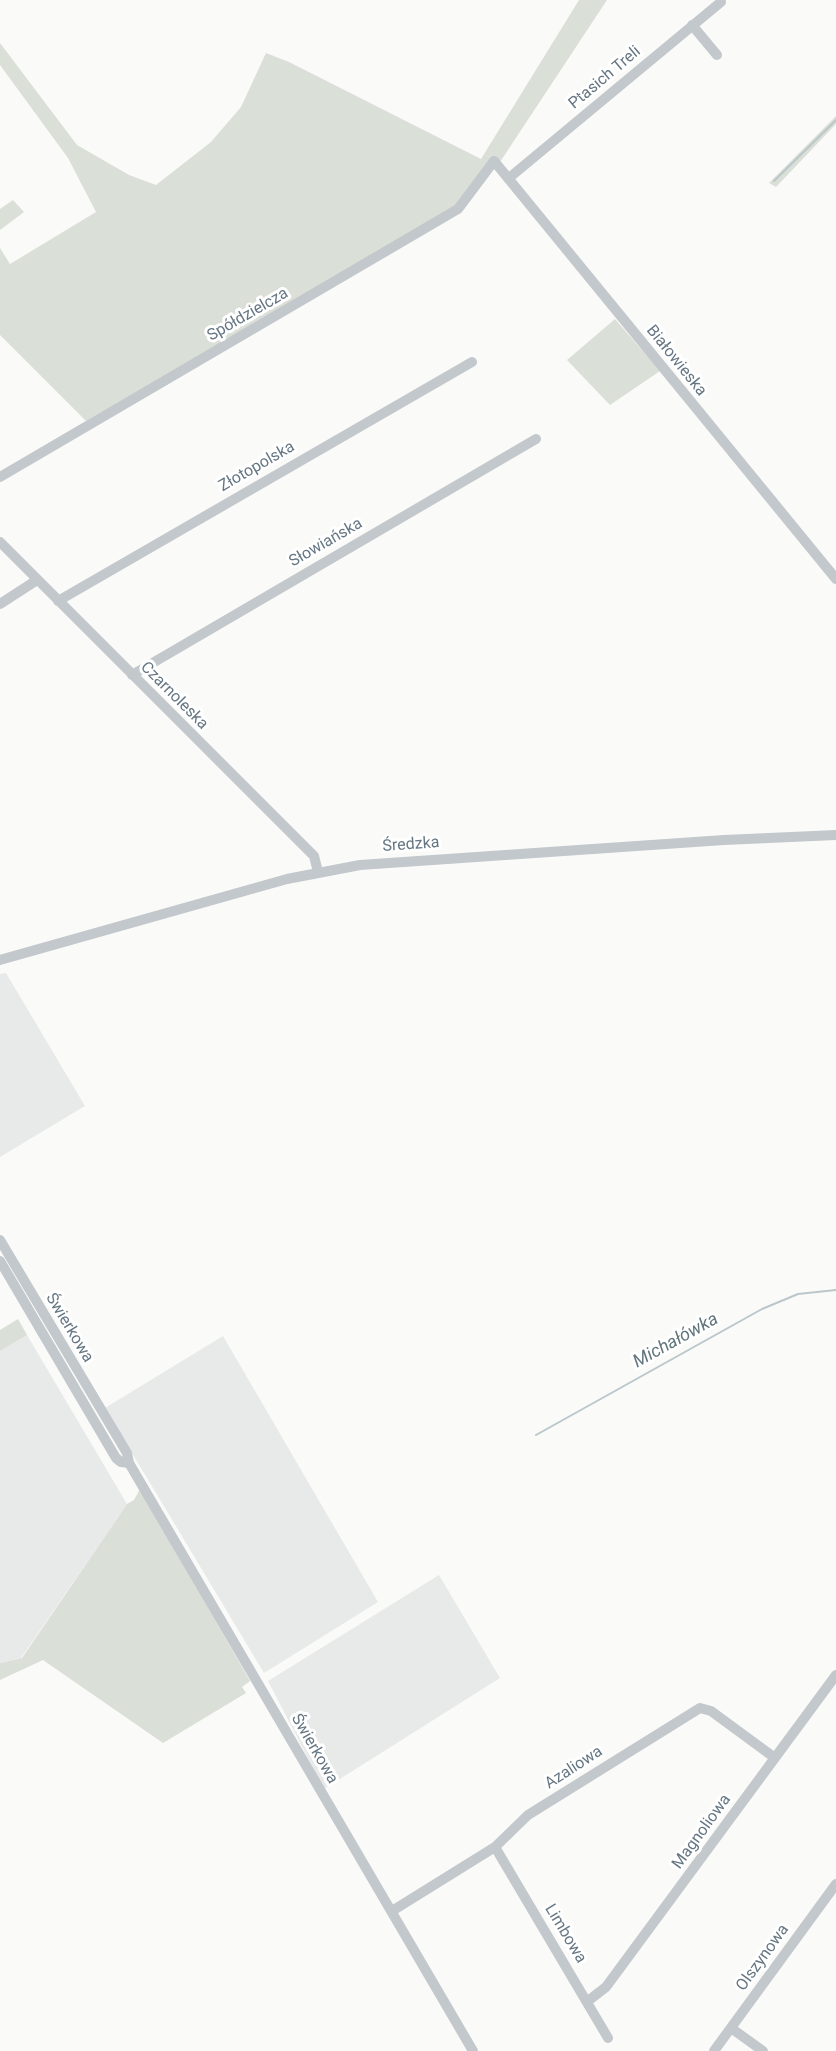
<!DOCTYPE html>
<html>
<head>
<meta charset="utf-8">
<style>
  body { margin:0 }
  canvas { display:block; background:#fafaf8 }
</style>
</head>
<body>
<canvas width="836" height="2051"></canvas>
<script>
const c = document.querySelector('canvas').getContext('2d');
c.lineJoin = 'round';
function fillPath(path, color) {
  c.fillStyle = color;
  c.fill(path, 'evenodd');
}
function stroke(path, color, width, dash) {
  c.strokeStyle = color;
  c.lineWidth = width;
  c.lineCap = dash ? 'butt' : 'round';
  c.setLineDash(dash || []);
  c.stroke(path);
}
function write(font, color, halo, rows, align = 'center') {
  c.font = font + ' Roboto,sans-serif';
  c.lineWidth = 6;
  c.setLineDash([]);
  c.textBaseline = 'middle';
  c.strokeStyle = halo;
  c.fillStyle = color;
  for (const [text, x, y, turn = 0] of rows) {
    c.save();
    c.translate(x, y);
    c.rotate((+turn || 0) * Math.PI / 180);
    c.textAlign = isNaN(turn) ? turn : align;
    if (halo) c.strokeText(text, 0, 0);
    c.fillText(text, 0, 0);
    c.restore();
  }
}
fillPath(new Path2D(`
  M 6,973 L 85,1106 L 0,1157 L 0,974 Z
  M 27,1335 L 127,1504 L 21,1658 L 0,1663 L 0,1351 Z
  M 223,1336 L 378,1602 L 264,1673 L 105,1408 Z
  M 439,1575 L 500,1678 L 324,1789 L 268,1681 Z`), '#e8e9e9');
fillPath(new Path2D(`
  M 579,0 L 607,0 L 500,162 L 460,204 L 86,421 L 0,335 L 0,248 L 10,264 L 96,212 L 68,158 L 0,65 L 0,43 L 77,145 L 129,175 L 156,185 L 211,142 L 241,107 L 266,53 L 289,62 L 481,159 Z
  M 836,116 L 836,124 L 776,187 L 769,183 Z
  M 13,200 L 24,212 L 0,230 L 0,209 Z
  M 615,319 L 660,371 L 610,405 L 567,360 Z
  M 18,1319 L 27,1335 L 0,1351 L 0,1330 Z
  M 140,1489 L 250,1681 L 242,1687 L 246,1693 L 163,1743 L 43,1660 L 0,1680 L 0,1663 L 22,1658 L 127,1504 L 134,1500 Z`), '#dadfd7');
stroke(new Path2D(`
  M 774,181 L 836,120
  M 536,1435 L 762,1309 L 798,1294 L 836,1290`), '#bbc7cb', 2);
stroke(new Path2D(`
  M 692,25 L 717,55
  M 509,178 L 721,2
  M 0,477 L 458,209 L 494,161 L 836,579
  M 0,542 L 314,856 L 318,872
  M 58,601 L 472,362
  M 0,604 L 37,580
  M 132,675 L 536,439
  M 0,960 L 287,879 L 360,865 L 724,840 L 836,835
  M 0,1240 L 127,1453 L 129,1463 L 473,2051
  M 0,1261 L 116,1458 L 121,1462 L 129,1463
  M 495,1847 L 608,2038
  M 392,1911 L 495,1847 L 528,1815 L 700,1708 L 711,1711 L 775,1758
  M 588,2001 L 606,1987 L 836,1675
  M 731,2028 L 763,2051
  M 714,2051 L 836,1884`), '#c3c8cc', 10);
write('16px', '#657683', '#fff', [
  ["Ptasich Treli",605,78,-40],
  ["Spółdzielcza",248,315,-30],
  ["Białowieska",676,361,51],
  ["Złotopolska",257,467,-30],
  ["Słowiańska",326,543,-30],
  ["Czarnoleska",174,696,45],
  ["Średzka",411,845,-4],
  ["Świerkowa",69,1328,59],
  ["Świerkowa",314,1749,60],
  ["Azaliowa",574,1768,-33],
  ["Magnoliowa",702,1832,-54],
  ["Limbowa",565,1934,59],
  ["Olszynowa",763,1958,-54]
]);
write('italic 18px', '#60757c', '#fff', [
  ["Michałówka",676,1341,-29]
]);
</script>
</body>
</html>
